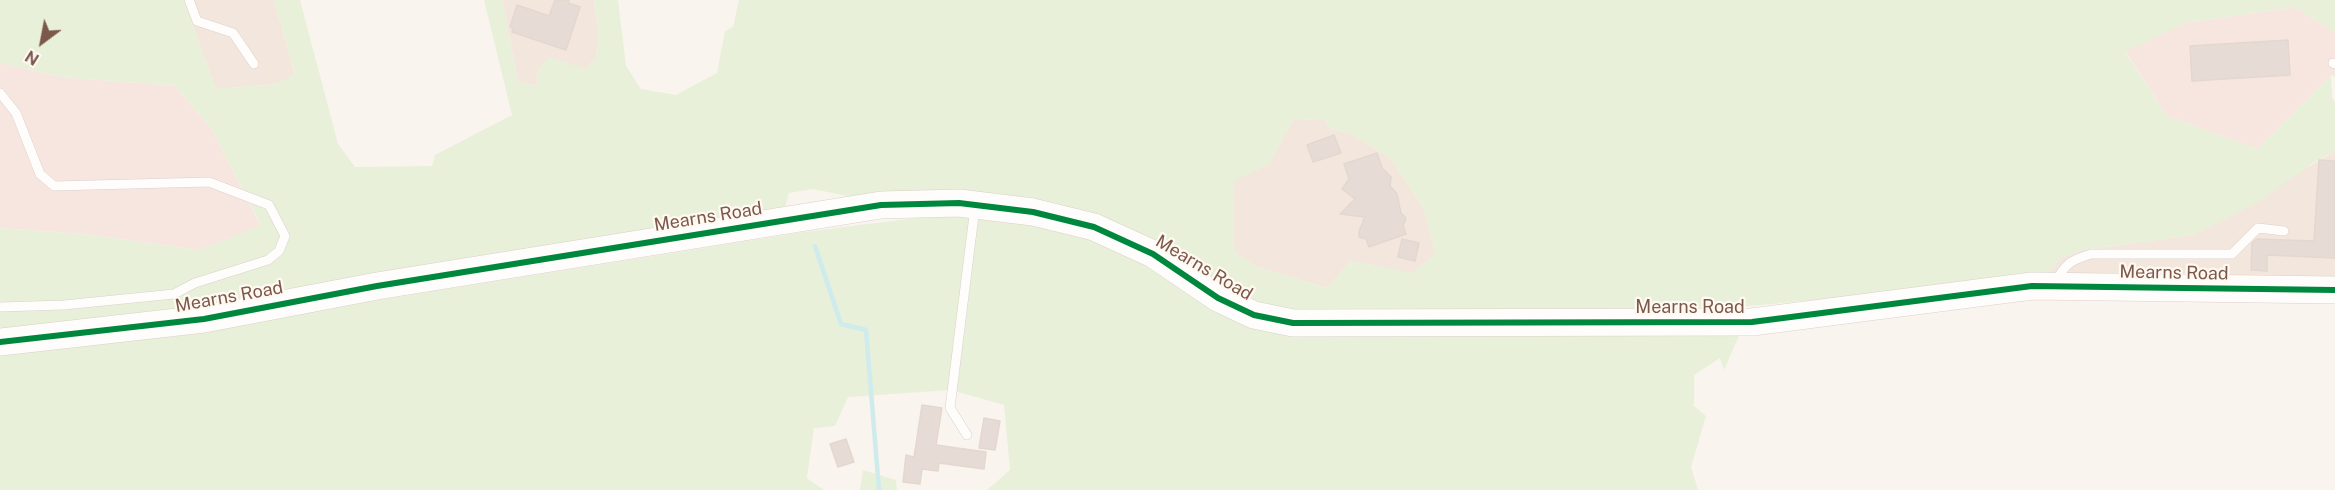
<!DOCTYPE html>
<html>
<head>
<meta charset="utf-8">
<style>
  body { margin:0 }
  #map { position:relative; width:2335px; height:490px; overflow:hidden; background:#faf4ee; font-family:"Public Sans",sans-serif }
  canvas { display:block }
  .north { position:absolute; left:12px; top:12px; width:60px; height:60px; -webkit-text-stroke:4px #fff9f2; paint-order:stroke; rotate:212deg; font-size:16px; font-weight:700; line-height:24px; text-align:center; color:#7c584b }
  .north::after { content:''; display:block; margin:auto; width:21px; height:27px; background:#7c584b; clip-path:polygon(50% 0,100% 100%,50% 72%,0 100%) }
</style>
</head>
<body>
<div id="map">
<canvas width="2335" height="490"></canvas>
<div class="north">N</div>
</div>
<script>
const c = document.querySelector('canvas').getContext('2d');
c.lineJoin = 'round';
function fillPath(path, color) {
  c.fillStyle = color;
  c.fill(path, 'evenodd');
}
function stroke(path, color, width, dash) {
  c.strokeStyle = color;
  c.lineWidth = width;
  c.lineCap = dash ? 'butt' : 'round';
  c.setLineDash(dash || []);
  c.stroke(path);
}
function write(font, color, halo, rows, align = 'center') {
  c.font = font + ' "Public Sans",sans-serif';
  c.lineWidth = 4.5;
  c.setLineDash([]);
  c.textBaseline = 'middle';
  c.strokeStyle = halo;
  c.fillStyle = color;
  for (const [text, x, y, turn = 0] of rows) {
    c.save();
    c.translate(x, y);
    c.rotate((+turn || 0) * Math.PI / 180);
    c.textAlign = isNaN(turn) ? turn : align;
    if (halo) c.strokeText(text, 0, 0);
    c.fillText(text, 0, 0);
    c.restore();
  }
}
fillPath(new Path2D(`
  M 183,0 L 274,0 L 295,75 L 276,84 L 216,89 Z
  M 502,0 L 594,0 L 599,38 L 596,58 L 585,69 L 538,69 L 537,86 L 518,82 Z
  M 1324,119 L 1330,128 L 1351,134 L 1390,158 L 1423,207 L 1436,253 L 1413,274 L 1351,261 L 1327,288 L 1254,266 L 1234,252 L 1233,180 L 1269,164 L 1293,120 Z
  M 2335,151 L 2335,279 L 2043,278 L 2061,258 L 2083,250 L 2194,235 Z`), '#f3e6dc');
fillPath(new Path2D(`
  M 2295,7 L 2335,33 L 2335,73 L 2331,75 L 2257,149 L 2167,116 L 2125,51 L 2185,23 Z
  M 0,63 L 62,77 L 175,86 L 211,128 L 261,226 L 200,250 L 83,234 L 0,228 Z`), '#f7e6df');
fillPath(new Path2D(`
  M 0,0 L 183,0 L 216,89 L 276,84 L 295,74 L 274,0 L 300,0 L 338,144 L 355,167 L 432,166 L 435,155 L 512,115 L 484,0 L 502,0 L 518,82 L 537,86 L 538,69 L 549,57 L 585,69 L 596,58 L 599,38 L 594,0 L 618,0 L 626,66 L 641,89 L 676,95 L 717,73 L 725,31 L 733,27 L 739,0 L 2335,0 L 2335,33 L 2295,7 L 2185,23 L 2125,52 L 2167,116 L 2257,149 L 2331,75 L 2335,73 L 2335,77 L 2331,75 L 2332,97 L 2335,102 L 2335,151 L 2313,163 L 2260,201 L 2194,235 L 2083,250 L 2061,258 L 2043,278 L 1750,306 L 1510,315 L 1302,315 L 1281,335 L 1741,331 L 1724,370 L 1720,358 L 1694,375 L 1694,406 L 1706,416 L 1691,467 L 1698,490 L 987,490 L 1010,470 L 1004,405 L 951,390 L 848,397 L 835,426 L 814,428 L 807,478 L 824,490 L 0,490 L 0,228 L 83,234 L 200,250 L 261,225 L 211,128 L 175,86 L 62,77 L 0,63 ZM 1324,119 L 1330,128 L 1351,134 L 1390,158 L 1423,207 L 1436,253 L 1413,273 L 1351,261 L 1327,288 L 1254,266 L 1234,252 L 1233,181 L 1269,164 L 1293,120 ZM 813,189 L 847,196 L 987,193 L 1055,203 L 1103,220 L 957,213 L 804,232 L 353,304 L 784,212 L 789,193 Z
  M 863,470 L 896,480 L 897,490 L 860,490 Z`), '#e8f0d9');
stroke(new Path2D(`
  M 815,246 L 841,324 L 866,330 L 879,490`), '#cfebeb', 4.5);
const building = new Path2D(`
  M 555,0 L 569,0 L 568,3 L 580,7 L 566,50 L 512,32 L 513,28 L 510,27 L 517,5 L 549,16 Z
  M 2288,40 L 2290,75 L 2192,81 L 2190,46 Z
  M 1334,135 L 1341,153 L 1313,162 L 1307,145 Z
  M 1377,153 L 1382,168 L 1391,177 L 1390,186 L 1397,194 L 1401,213 L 1406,218 L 1403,226 L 1406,234 L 1369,247 L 1366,239 L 1359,237 L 1359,231 L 1365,217 L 1340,214 L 1355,199 L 1342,189 L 1349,179 L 1344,164 Z
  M 2319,160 L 2335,161 L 2335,258 L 2267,255 L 2267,271 L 2251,270 L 2252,243 L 2257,239 L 2314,241 Z
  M 1402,239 L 1419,243 L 1415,261 L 1398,257 Z
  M 922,405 L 942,408 L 936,445 L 986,452 L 984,469 L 939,463 L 938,471 L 922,469 L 920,484 L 903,482 L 906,455 L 914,457 Z
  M 984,418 L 1000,421 L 995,450 L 979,448 Z
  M 846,439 L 854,462 L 838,467 L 830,444 Z`);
fillPath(building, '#e7dcd5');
stroke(building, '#e3d7d0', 1.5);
const lane = new Path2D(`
  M 189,0 L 197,21 L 233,33 L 254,64
  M 2333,63 L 2335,64
  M 0,93 L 16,113 L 40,174 L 54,186 L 209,182 L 269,205 L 285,236 L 279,251 L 268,260 L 195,283 L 174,294 L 64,305 L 0,307
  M 2055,284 C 2064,264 2071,260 2091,254 L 2232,254 L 2258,228 L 2284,231
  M 967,435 L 950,408 L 975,207`);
const secondary = new Path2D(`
  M 0,342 L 204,319 L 377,286 L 881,205 L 959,203 L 1033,212 L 1094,227 L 1153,254 L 1218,298 L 1254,315 L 1293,323 L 1752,322 L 2032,286 L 2335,290`);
stroke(lane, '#d9d1cc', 10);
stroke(secondary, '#dad0ca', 28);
stroke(lane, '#fefdfc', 9);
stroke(secondary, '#fefdfc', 27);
stroke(new Path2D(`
  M 0,342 L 204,319 L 377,286 L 881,205 L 959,203 L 1033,212 L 1094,227 L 1153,254 L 1218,298 L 1254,315 L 1293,323 L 1752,322 L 2032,286 L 2335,290`), '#00873e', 6);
write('18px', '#7c584b', '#fff9f2', [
  ["Mearns Road",708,217,-9],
  ["Mearns Road",1204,268,31],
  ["Mearns Road",2174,273,1],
  ["Mearns Road",229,297,-10],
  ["Mearns Road",1690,307]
]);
</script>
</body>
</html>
